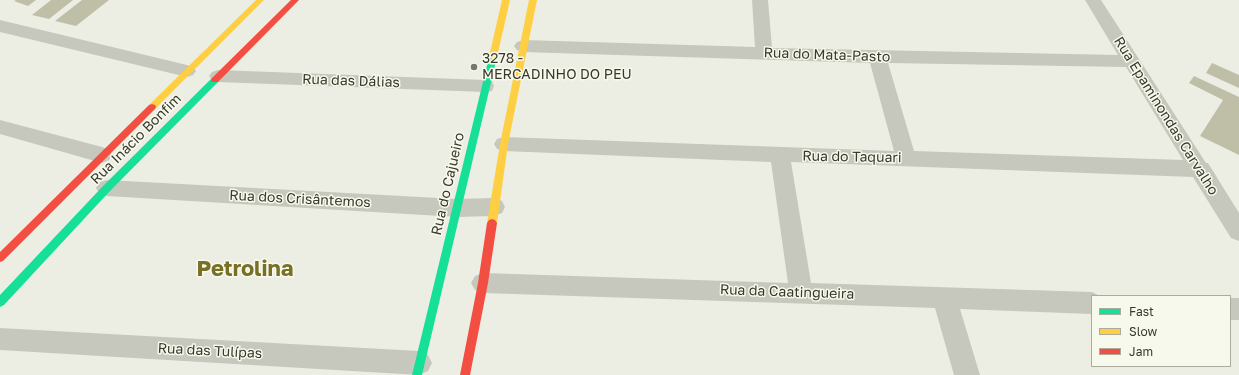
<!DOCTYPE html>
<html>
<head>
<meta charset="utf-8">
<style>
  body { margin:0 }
  #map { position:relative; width:1239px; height:375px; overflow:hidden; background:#eceee4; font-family:"Golos Text",sans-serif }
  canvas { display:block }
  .legend { position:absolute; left:1091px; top:295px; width:140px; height:72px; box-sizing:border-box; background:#f7f9ec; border:1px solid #abac9f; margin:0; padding:5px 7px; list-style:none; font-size:12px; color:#38382b }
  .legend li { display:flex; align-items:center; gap:8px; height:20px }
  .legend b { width:20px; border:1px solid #abac9f }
</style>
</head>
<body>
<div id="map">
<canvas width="1239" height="375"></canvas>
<ul class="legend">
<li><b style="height:5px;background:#16e098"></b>Fast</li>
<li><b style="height:5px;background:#ffcf43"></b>Slow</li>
<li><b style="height:5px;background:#f24e42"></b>Jam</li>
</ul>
</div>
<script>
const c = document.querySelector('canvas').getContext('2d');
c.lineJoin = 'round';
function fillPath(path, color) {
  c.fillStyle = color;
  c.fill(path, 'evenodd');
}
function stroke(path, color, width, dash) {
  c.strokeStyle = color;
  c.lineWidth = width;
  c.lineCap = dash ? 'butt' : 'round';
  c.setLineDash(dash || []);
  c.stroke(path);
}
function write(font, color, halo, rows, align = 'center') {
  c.font = font + ' "Golos Text",sans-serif';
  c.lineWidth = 3;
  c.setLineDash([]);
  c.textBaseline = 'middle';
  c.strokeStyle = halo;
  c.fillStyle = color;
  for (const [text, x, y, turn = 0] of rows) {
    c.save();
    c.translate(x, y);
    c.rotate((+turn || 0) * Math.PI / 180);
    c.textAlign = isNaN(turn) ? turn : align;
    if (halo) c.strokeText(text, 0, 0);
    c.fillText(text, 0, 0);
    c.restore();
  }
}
fillPath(new Path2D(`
  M 16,0 L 36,0 L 28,6 L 14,1 Z
  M 51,0 L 73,0 L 49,19 L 32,15 Z
  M 82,0 L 109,0 L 76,26 L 55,21 Z
  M 1212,63 L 1239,75 L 1239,88 L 1206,73 Z
  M 1194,76 L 1239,97 L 1239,155 L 1200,136 L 1223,100 L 1189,83 Z`), '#bfbfa7');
fillPath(new Path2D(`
  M 752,0 L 768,0 L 772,48 L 1118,55 L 1085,0 L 1101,0 L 1206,163 L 1208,163 L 1239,213 L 1239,241 L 1231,238 L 1193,177 L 791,162 L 811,283 L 1092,292 L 1100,296 L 1092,296 L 1092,314 L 960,309 L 980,375 L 954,375 L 935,308 L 483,293 L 475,290 L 471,283 L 475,276 L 483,273 L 788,283 L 771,162 L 504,151 L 497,149 L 494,144 L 497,139 L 504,137 L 894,151 L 870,63 L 523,52 L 517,50 L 514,46 L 517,42 L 523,40 L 755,47 ZM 888,63 L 1126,67 L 1183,160 L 914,151 Z
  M 0,20 L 187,65 L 193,67 L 196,71 L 193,75 L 187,77 L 0,32 Z
  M 218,70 L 485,80 L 492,81 L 494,86 L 492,91 L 485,92 L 218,82 L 212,80 L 209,76 L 212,72 Z
  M 0,120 L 102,147 L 109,150 L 112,155 L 109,160 L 102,163 L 0,134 Z
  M 107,180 L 457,199 L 494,198 L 502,201 L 505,207 L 502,213 L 494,216 L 457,217 L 107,196 L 100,194 L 96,188 L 100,182 Z
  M 1230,298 L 1239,298 L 1239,320 L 1230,320 Z
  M 0,328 L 419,351 L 428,355 L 432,363 L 428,371 L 419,375 L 0,350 Z`), '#c6c7bd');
fillPath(new Path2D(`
  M 493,54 L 497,57 L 422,375 L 412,375 L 489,57 Z
  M 215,77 L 219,80 L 218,82 L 110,191 L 4,305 L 0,307 L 0,295 L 104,185 L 212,78 Z`), '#16e098');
fillPath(new Path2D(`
  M 256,0 L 264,0 L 155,109 L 149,109 L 148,107 L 149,105 Z
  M 502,0 L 510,0 L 497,57 L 493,60 L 489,57 Z
  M 529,0 L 537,0 L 508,144 L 497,223 L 495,226 L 489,226 L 487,223 L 500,144 Z`), '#ffcf43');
fillPath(new Path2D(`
  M 291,0 L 299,0 L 218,82 L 212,82 L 211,80 L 212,78 Z
  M 152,104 L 155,105 L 156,107 L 155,109 L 3,261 L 0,262 L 0,252 L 149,105 Z
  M 492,219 L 495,220 L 497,223 L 488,283 L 470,375 L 460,375 L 478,283 L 487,223 L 489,220 Z`), '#f24e42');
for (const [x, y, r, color] of [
  [474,67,4,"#77786c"]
]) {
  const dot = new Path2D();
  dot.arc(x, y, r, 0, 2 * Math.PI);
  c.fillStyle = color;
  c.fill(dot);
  stroke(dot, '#f7f9ec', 1.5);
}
write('14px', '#38382b', '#f7f9ec', [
  ["Rua do Mata-Pasto",827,55,2],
  ["Rua das Dálias",351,81,2],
  ["Rua Epaminondas Carvalho",1166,116,58],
  ["Rua Inácio Bonfim",136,139,-45],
  ["Rua do Taquari",852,157,1],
  ["Rua do Cajueiro",448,184,-77],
  ["Rua dos Crisântemos",300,199,3],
  ["Rua da Caatingueira",787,292,2],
  ["Rua das Tulípas",210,351,3]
]);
write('14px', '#38382b', '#f7f9ec', [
  ["3278 -",482,59],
  ["MERCADINHO DO PEU",482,75]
], 'left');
write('bold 22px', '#787026', '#f7f9ec', [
  ["Petrolina",245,269]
]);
</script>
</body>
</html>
